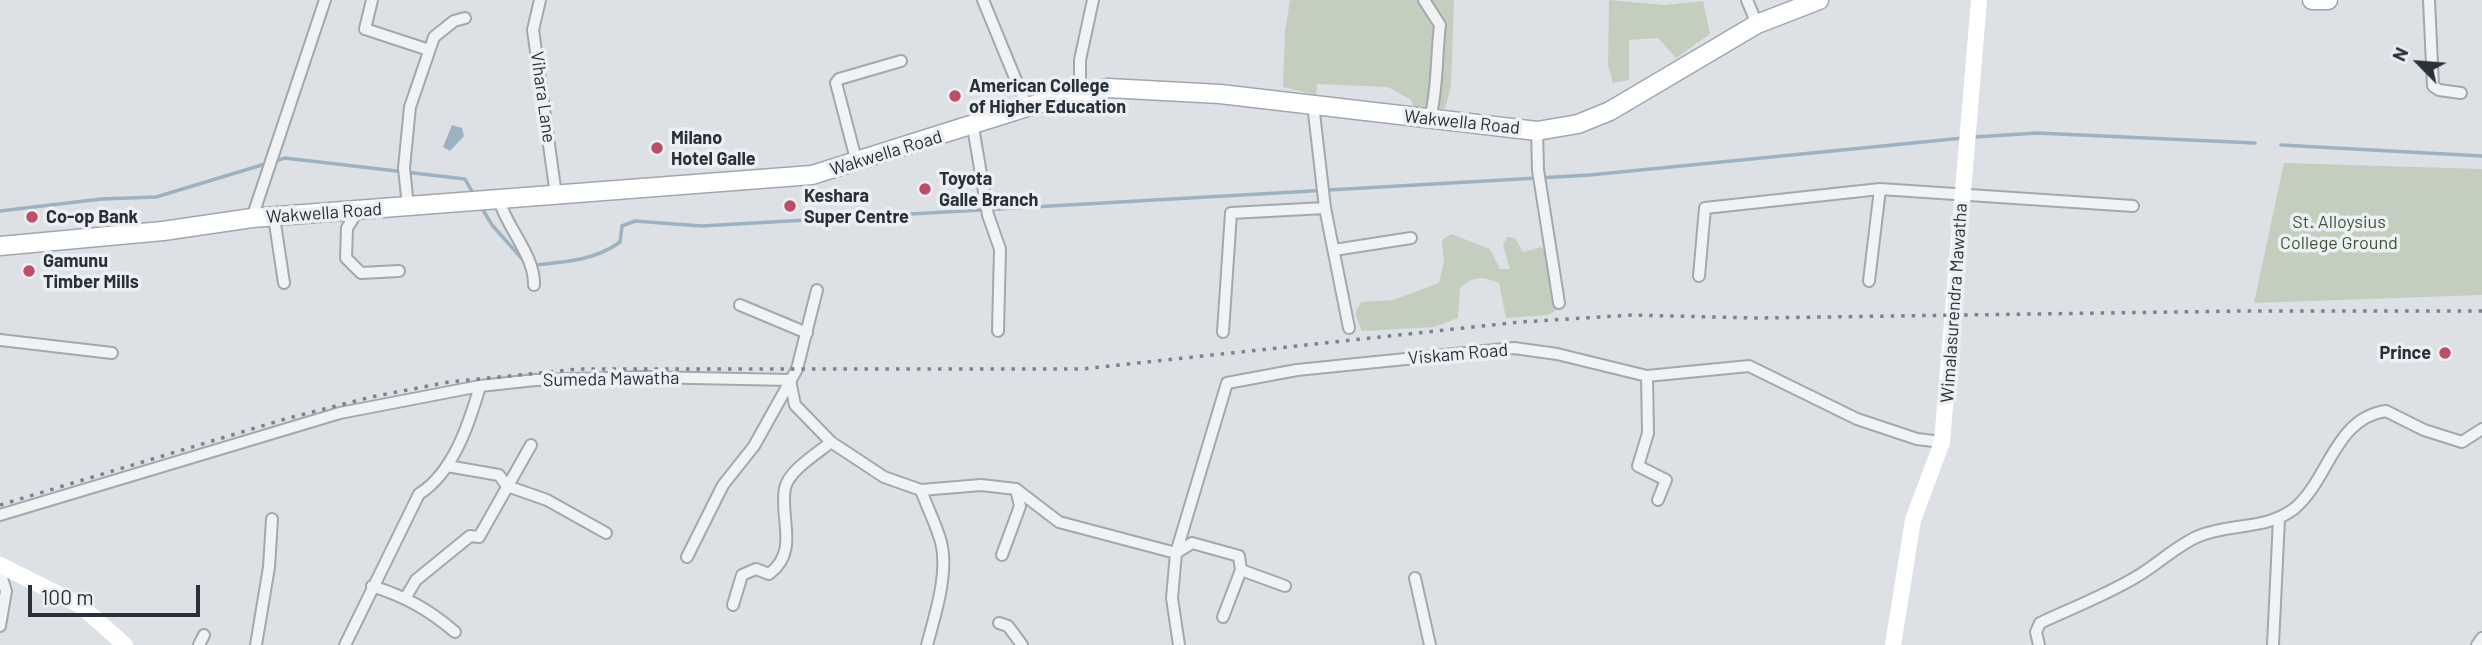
<!DOCTYPE html>
<html>
<head>
<meta charset="utf-8">
<style>
  body { margin:0 }
  #map { position:relative; width:2482px; height:645px; overflow:hidden; background:#dde1e5; font-family:Barlow,sans-serif }
  canvas { display:block }
  .north { position:absolute; left:2384px; top:28px; width:70px; height:70px; -webkit-text-stroke:5px #ecf0f3; paint-order:stroke; rotate:295deg; font-size:19px; font-weight:700; line-height:28px; text-align:center; color:#28303a }
  .north::after { content:''; display:block; margin:auto; width:24px; height:32px; background:#28303a; clip-path:polygon(50% 0,100% 100%,50% 72%,0 100%) }
  .scale { position:absolute; left:28px; top:585px; width:172px; height:32px; box-sizing:border-box; border:4px solid #28303a; border-top:0; padding-left:9px; font-size:21px; line-height:24px; white-space:nowrap; color:#28303a; -webkit-text-stroke:5px #ecf0f3; paint-order:stroke }
</style>
</head>
<body>
<div id="map">
<canvas width="2482" height="645"></canvas>
<div class="north">N</div>
<div class="scale">100 m</div>
</div>
<script>
const c = document.querySelector('canvas').getContext('2d');
c.lineJoin = 'round';
function fillPath(path, color) {
  c.fillStyle = color;
  c.fill(path, 'evenodd');
}
function stroke(path, color, width, dash) {
  c.strokeStyle = color;
  c.lineWidth = width;
  c.lineCap = dash ? 'butt' : 'round';
  c.setLineDash(dash || []);
  c.stroke(path);
}
function write(font, color, halo, rows, align = 'center') {
  c.font = font + ' Barlow,sans-serif';
  c.lineWidth = 7;
  c.setLineDash([]);
  c.textBaseline = 'middle';
  c.strokeStyle = halo;
  c.fillStyle = color;
  for (const [text, x, y, turn = 0] of rows) {
    c.save();
    c.translate(x, y);
    c.rotate((+turn || 0) * Math.PI / 180);
    c.textAlign = isNaN(turn) ? turn : align;
    if (halo) c.strokeText(text, 0, 0);
    c.fillText(text, 0, 0);
    c.restore();
  }
}
fillPath(new Path2D(`
  M 1290,0 L 1419,0 L 1429,21 L 1433,0 L 1454,0 L 1451,87 L 1445,108 L 1417,115 L 1411,100 L 1388,87 L 1317,84 L 1316,95 L 1283,87 L 1285,31 Z
  M 1609,0 L 1664,5 L 1703,1 L 1710,34 L 1676,58 L 1658,38 L 1629,40 L 1629,80 L 1613,83 L 1608,65 Z
  M 2284,163 L 2482,169 L 2482,295 L 2254,303 Z
  M 1451,234 L 1490,249 L 1500,269 L 1510,269 L 1503,245 L 1507,237 L 1515,238 L 1523,252 L 1541,247 C 1557,259 1555,291 1557,310 L 1548,315 L 1506,318 L 1499,283 C 1482,276 1474,276 1460,288 L 1458,318 L 1434,327 L 1362,331 L 1355,314 L 1361,302 L 1393,300 L 1439,283 L 1444,261 L 1442,240 Z`), '#c4cebf');
fillPath(new Path2D(`
  M 452,125 L 462,128 L 464,136 L 450,151 L 443,147 Z`), '#9cb1c2');
stroke(new Path2D(`
  M 1974,137 L 2037,133 L 2255,143
  M 2281,145 L 2482,156
  M 480,205 L 492,225 L 525,262
  M 0,211 L 101,199 L 156,197 L 285,158 L 465,179 L 474,195
  M 534,265 C 564,262 594,261 620,242 L 622,226 L 635,221 L 702,226 L 1590,175 L 1963,138`), '#9cb1c2', 3.5);
const street = new Path2D(`
  M 372,0 L 365,29 L 429,50
  M 540,0 L 533,30 L 556,195
  M 983,0 L 1027,107
  M 1424,0 L 1440,25 C 1436,57 1438,88 1430,119
  M 1747,0 L 1757,24
  M 2429,0 L 2433,86 L 2439,90 L 2461,93
  M 1080,93 L 1080,60 L 1093,0
  M 973,127 L 988,215 L 1000,249 L 998,331
  M 1537,131 L 1538,170 L 1559,303
  M 857,163 L 836,83 L 839,79 L 901,61
  M 499,200 C 507,228 535,256 534,285
  M 408,206 L 404,168 L 410,107 L 434,37 L 454,21 L 465,18
  M 1325,208 L 1349,328
  M 358,211 L 347,228 L 346,258 L 361,273 L 399,271
  M 274,217 L 284,283
  M 252,218 L 325,0
  M 1334,250 L 1411,238
  M 1699,276 L 1705,208 L 1880,189 L 2133,206
  M 1869,281 L 1880,189
  M 740,305 L 807,333
  M 1223,332 L 1231,213 L 1325,208 L 1313,104
  M 0,340 L 112,353
  M 1647,376 L 1648,433 L 1638,466 L 1666,480 L 1658,500
  M 447,466 L 499,475 L 507,486 L 547,500 L 606,533
  M 921,490 C 927,507 936,524 941,542 C 949,573 935,615 927,645
  M 0,515 L 340,413 L 480,386 L 535,380 L 645,377 L 790,380 L 795,405 L 831,442 L 884,477 L 921,490 L 981,485 L 1016,489 L 1059,522 L 1176,553 L 1192,543 L 1239,556 L 1241,570 L 1223,617
  M 1002,555 L 1020,506 L 1016,489
  M 687,557 L 723,485 L 754,446 L 797,369 L 817,290
  M 1241,570 L 1285,586
  M 0,572 L 6,591 L 0,626
  M 1415,578 L 1430,645
  M 372,586 C 406,597 428,609 455,632
  M 406,597 L 416,580 L 470,536 L 479,537 L 531,445
  M 733,605 L 742,575 L 756,569 L 769,574 C 800,551 779,518 785,488 C 789,470 818,453 831,442
  M 999,623 L 1008,626 L 1022,645
  M 199,645 L 204,635
  M 256,645 L 269,567 L 272,519
  M 345,645 L 419,494 C 453,473 469,424 480,386
  M 1179,645 L 1172,598 L 1176,553 L 1227,383 L 1297,370 L 1514,348 L 1557,354 L 1647,376 L 1749,366 L 1857,419 L 1917,439 L 1942,442
  M 2039,645 L 2036,632 L 2040,623 C 2072,608 2106,595 2136,577 C 2157,565 2177,545 2199,536 C 2230,523 2268,530 2295,508 C 2329,479 2335,418 2386,411 L 2424,430 L 2462,442 L 2482,429
  M 2273,645 L 2279,519
  M 2477,645 L 2482,638`);
const primary = new Path2D(`
  M 2312,0 L 2328,0
  M 0,246 L 163,231 L 252,218 L 812,175 L 1040,103 L 1108,88 L 1220,94 L 1537,131 L 1578,124 L 1610,111 L 1757,24 L 1819,0`);
stroke(street, '#a3a8ae', 14);
stroke(primary, '#9ea7b0', 21);
stroke(street, '#f0f2f4', 10);
stroke(new Path2D(`
  M 0,565 L 80,605 L 125,645
  M 1893,645 L 1913,520 L 1942,442 L 1979,0`), '#fff', 16);
stroke(primary, '#fff', 18);
stroke(new Path2D(`
  M 0,505 L 285,419 L 371,397 L 449,382 L 579,369 L 1082,369 L 1520,322 L 1632,315 L 1756,318 L 2244,311 L 2482,311`), '#79828d', 3.5, [3.5, 7]);
for (const [x, y, r, color] of [
  [955,96,7,"#be4e68"],
  [657,148,7,"#be4e68"],
  [925,189,7,"#be4e68"],
  [790,206,7,"#be4e68"],
  [32,217,7,"#be4e68"],
  [29,271,7,"#be4e68"],
  [2445,353,7,"#be4e68"]
]) {
  const dot = new Path2D();
  dot.arc(x, y, r, 0, 2 * Math.PI);
  c.fillStyle = color;
  c.fill(dot);
  stroke(dot, '#ecf0f3', 2.5);
}
write('bold 18px', '#28303a', '#ecf0f3', [
  ["American College",969,86],
  ["of Higher Education",969,107],
  ["Milano",671,138],
  ["Hotel Galle",671,159],
  ["Toyota",939,179],
  ["Galle Branch",939,200],
  ["Keshara",804,196],
  ["Super Centre",804,217],
  ["Co-op Bank",46,217],
  ["Gamunu",43,261],
  ["Timber Mills",43,282],
  ["Prince",2431,353,"right"]
], 'left');
write('18px', '#28303a', '#ecf0f3', [
  ["Vihara Lane",543,97,82],
  ["Wakwella Road",1462,122,6],
  ["Wakwella Road",886,153,-17],
  ["Wakwella Road",324,213,-4],
  ["Wimalasurendra Mawatha",1954,303,-86],
  ["Viskam Road",1458,354,-5],
  ["Sumeda Mawatha",611,379,-1]
]);
write('18px', '#3f5437', '#ecf0f3', [
  ["St. Alloysius",2339,222],
  ["College Ground",2339,243]
]);
</script>
</body>
</html>
